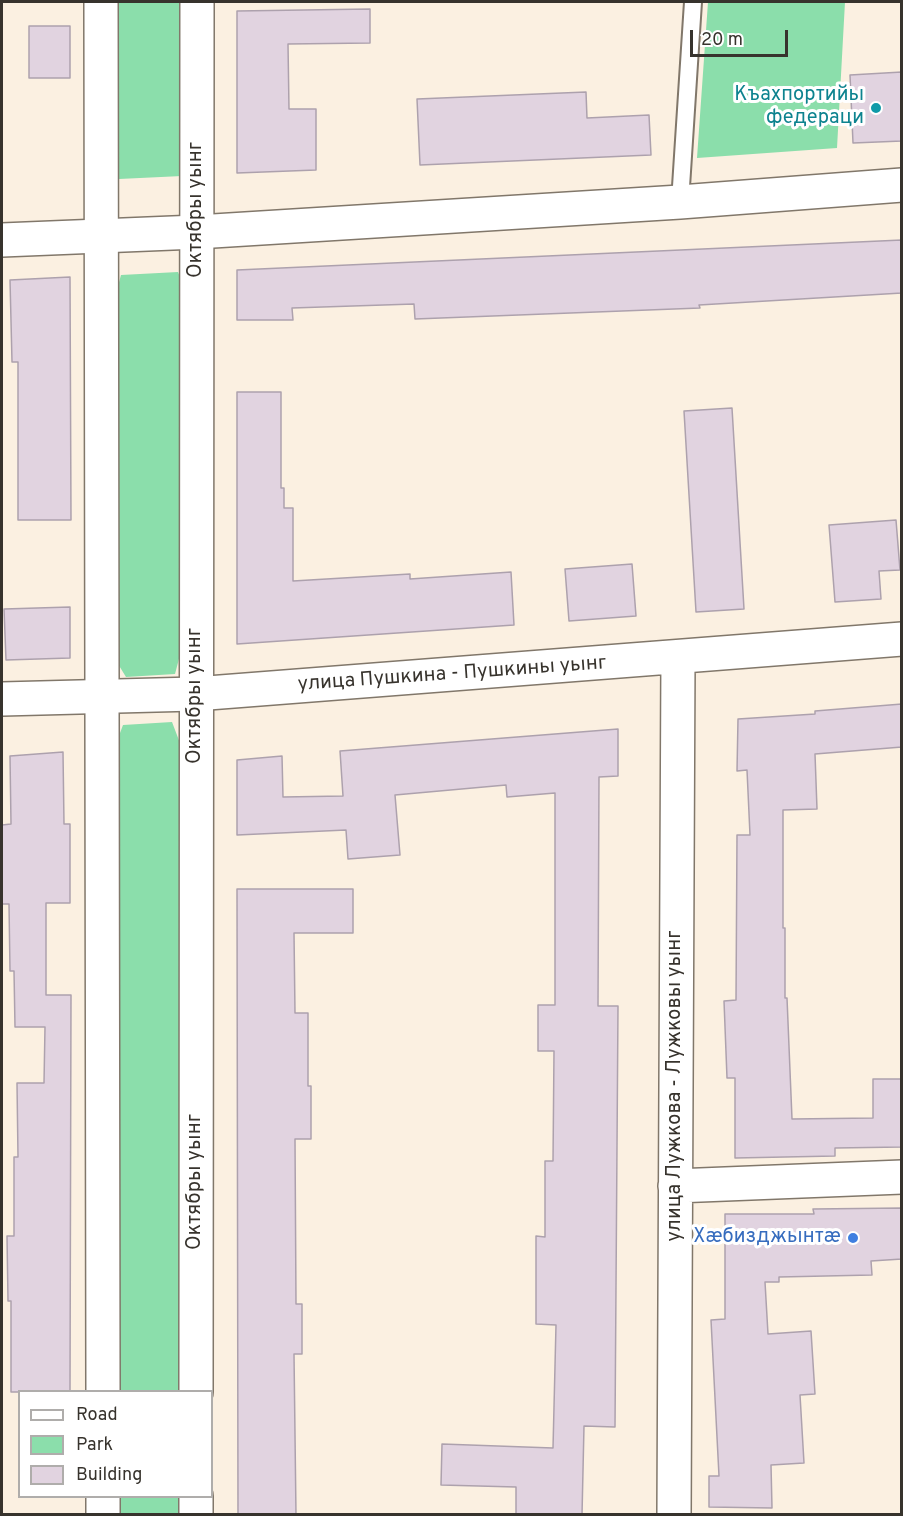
<!DOCTYPE html>
<html>
<head>
<meta charset="utf-8">
<style>
  body { margin:0 }
  #map { position:relative; width:903px; height:1516px; overflow:hidden; background:#fbf0e1; font-family:Overpass,sans-serif }
  canvas { display:block }
  .frame { position:absolute; inset:0; border:3px solid #37332d; pointer-events:none }
  .legend { position:absolute; left:18px; top:1390px; width:195px; height:108px; box-sizing:border-box; background:#fff; border:2px solid #afadab; margin:0; padding:8px 10px; list-style:none; font-size:18px; color:#37332d }
  .legend li { display:flex; align-items:center; gap:12px; height:30px }
  .legend b { width:30px; border:2px solid #afadab }
  .scale { position:absolute; left:690px; top:30px; width:98px; height:27px; box-sizing:border-box; border:3px solid #37332d; border-top:0; padding-left:8px; font-size:18px; line-height:21px; white-space:nowrap; color:#37332d; -webkit-text-stroke:4px #fff; paint-order:stroke }
</style>
</head>
<body>
<div id="map">
<canvas width="903" height="1516"></canvas>
<div class="frame"></div>
<ul class="legend">
<li><b style="height:8px;background:#fff"></b>Road</li>
<li><b style="height:16px;background:#8bdeab"></b>Park</li>
<li><b style="height:16px;background:#e1d3e0"></b>Building</li>
</ul>
<div class="scale">20 m</div>
</div>
<script>
const c = document.querySelector('canvas').getContext('2d');
c.lineJoin = 'round';
function fillPath(path, color) {
  c.fillStyle = color;
  c.fill(path, 'evenodd');
}
function stroke(path, color, width, dash) {
  c.strokeStyle = color;
  c.lineWidth = width;
  c.lineCap = dash ? 'butt' : 'round';
  c.setLineDash(dash || []);
  c.stroke(path);
}
function write(font, color, halo, rows, align = 'center') {
  c.font = font + ' Overpass,sans-serif';
  c.lineWidth = 6;
  c.setLineDash([]);
  c.textBaseline = 'middle';
  c.strokeStyle = halo;
  c.fillStyle = color;
  for (const [text, x, y, turn = 0] of rows) {
    c.save();
    c.translate(x, y);
    c.rotate((+turn || 0) * Math.PI / 180);
    c.textAlign = isNaN(turn) ? turn : align;
    if (halo) c.strokeText(text, 0, 0);
    c.fillText(text, 0, 0);
    c.restore();
  }
}
fillPath(new Path2D(`
  M 114,2 L 185,2 L 182,176 L 119,179 L 115,169 Z
  M 708,2 L 845,2 L 837,148 L 697,158 Z
  M 178,272 L 182,282 L 180,655 L 175,674 L 126,677 L 115,659 L 118,286 L 121,275 Z
  M 172,722 L 180,743 L 181,1391 L 116,1392 L 117,741 L 123,725 Z
  M 116,1497 L 182,1497 L 182,1514 L 116,1514 Z`), '#8bdeab');
const building = new Path2D(`
  M 370,9 L 370,43 L 288,44 L 289,109 L 316,109 L 316,170 L 237,173 L 237,11 Z
  M 29,26 L 70,26 L 70,78 L 29,78 Z
  M 902,72 L 902,141 L 853,143 L 850,75 Z
  M 586,92 L 587,118 L 649,115 L 651,155 L 420,165 L 417,99 Z
  M 902,240 L 902,293 L 699,305 L 700,308 L 415,319 L 414,304 L 292,308 L 293,320 L 237,320 L 237,270 Z
  M 70,277 L 71,520 L 18,520 L 18,362 L 12,362 L 10,280 Z
  M 237,392 L 281,392 L 281,488 L 284,488 L 284,508 L 293,508 L 293,581 L 410,574 L 410,579 L 511,572 L 514,625 L 237,644 Z
  M 732,408 L 744,609 L 696,612 L 684,411 Z
  M 896,520 L 900,570 L 879,571 L 881,599 L 835,602 L 829,525 Z
  M 632,564 L 636,616 L 569,621 L 565,569 Z
  M 70,607 L 70,658 L 6,660 L 4,609 Z
  M 902,704 L 902,747 L 815,754 L 817,809 L 783,810 L 783,928 L 785,928 L 785,998 L 787,998 L 792,1119 L 873,1118 L 873,1079 L 902,1079 L 902,1147 L 835,1148 L 835,1156 L 735,1158 L 735,1078 L 727,1078 L 724,1001 L 736,1000 L 737,835 L 750,835 L 747,770 L 737,771 L 738,719 L 815,714 L 815,711 Z
  M 618,729 L 618,776 L 599,777 L 598,1006 L 618,1006 L 615,1427 L 584,1426 L 582,1515 L 516,1515 L 516,1487 L 441,1485 L 442,1444 L 553,1448 L 556,1325 L 536,1324 L 536,1236 L 545,1237 L 545,1161 L 553,1161 L 554,1051 L 538,1051 L 538,1005 L 555,1005 L 555,793 L 507,797 L 506,785 L 395,795 L 400,855 L 348,859 L 346,830 L 237,835 L 237,760 L 282,756 L 283,797 L 343,796 L 340,751 Z
  M 63,752 L 64,824 L 70,824 L 70,903 L 46,903 L 46,995 L 71,995 L 70,1392 L 11,1392 L 11,1301 L 8,1301 L 7,1236 L 14,1236 L 14,1157 L 18,1157 L 17,1083 L 44,1083 L 45,1027 L 15,1027 L 14,971 L 10,971 L 9,904 L 2,904 L 2,825 L 11,824 L 10,756 Z
  M 237,889 L 353,889 L 353,933 L 294,933 L 295,1013 L 308,1013 L 308,1086 L 311,1086 L 311,1139 L 295,1139 L 296,1304 L 302,1304 L 302,1354 L 294,1354 L 296,1515 L 238,1515 Z
  M 902,1208 L 902,1259 L 871,1261 L 872,1275 L 779,1277 L 779,1282 L 765,1282 L 768,1334 L 811,1331 L 815,1394 L 800,1395 L 804,1463 L 771,1465 L 772,1508 L 709,1507 L 709,1476 L 719,1476 L 711,1320 L 725,1319 L 725,1214 L 814,1214 L 813,1209 Z`);
fillPath(building, '#e1d3e0');
stroke(building, '#ada1ad', 1.5);
const service = new Path2D(`
  M 680,202 L 693,2`);
const minor = new Path2D(`
  M 2,240 L 197,232 L 680,202 L 902,185
  M 2,699 L 195,694 L 902,639
  M 675,1186 L 902,1177
  M 674,1514 L 678,657`);
const tertiary = new Path2D(`
  M 101,2 L 103,1392
  M 196,1392 L 197,2
  M 103,1496 L 103,1514
  M 196,1496 L 196,1514`);
stroke(service, '#81776a', 20);
stroke(minor, '#81776a', 36);
stroke(tertiary, '#81776a', 36);
stroke(service, '#fff', 16);
stroke(minor, '#fff', 33);
stroke(tertiary, '#fff', 33);
for (const [x, y, r, color] of [
  [876,108,6,"#0f9aa8"],
  [853,1238,6,"#3f7fe0"]
]) {
  const dot = new Path2D();
  dot.arc(x, y, r, 0, 2 * Math.PI);
  c.fillStyle = color;
  c.fill(dot);
  stroke(dot, '#fff', 2);
}
write('20px', '#0d838f', '#fff', [
  ["Къахпортийы",864,96],
  ["федераци",864,119]
], 'right');
write('20px', '#37332d', '#fff', [
  ["Октябры уынг",197,210,-90],
  ["улица Пушкина - Пушкины уынг",452,675,-4],
  ["Октябры уынг",196,696,-90],
  ["улица Лужкова - Лужковы уынг",676,1086,-90],
  ["Октябры уынг",196,1182,-90]
]);
write('20px', '#366cbe', '#fff', [
  ["Хæбизджынтæ",841,1238]
], 'right');
</script>
</body>
</html>
